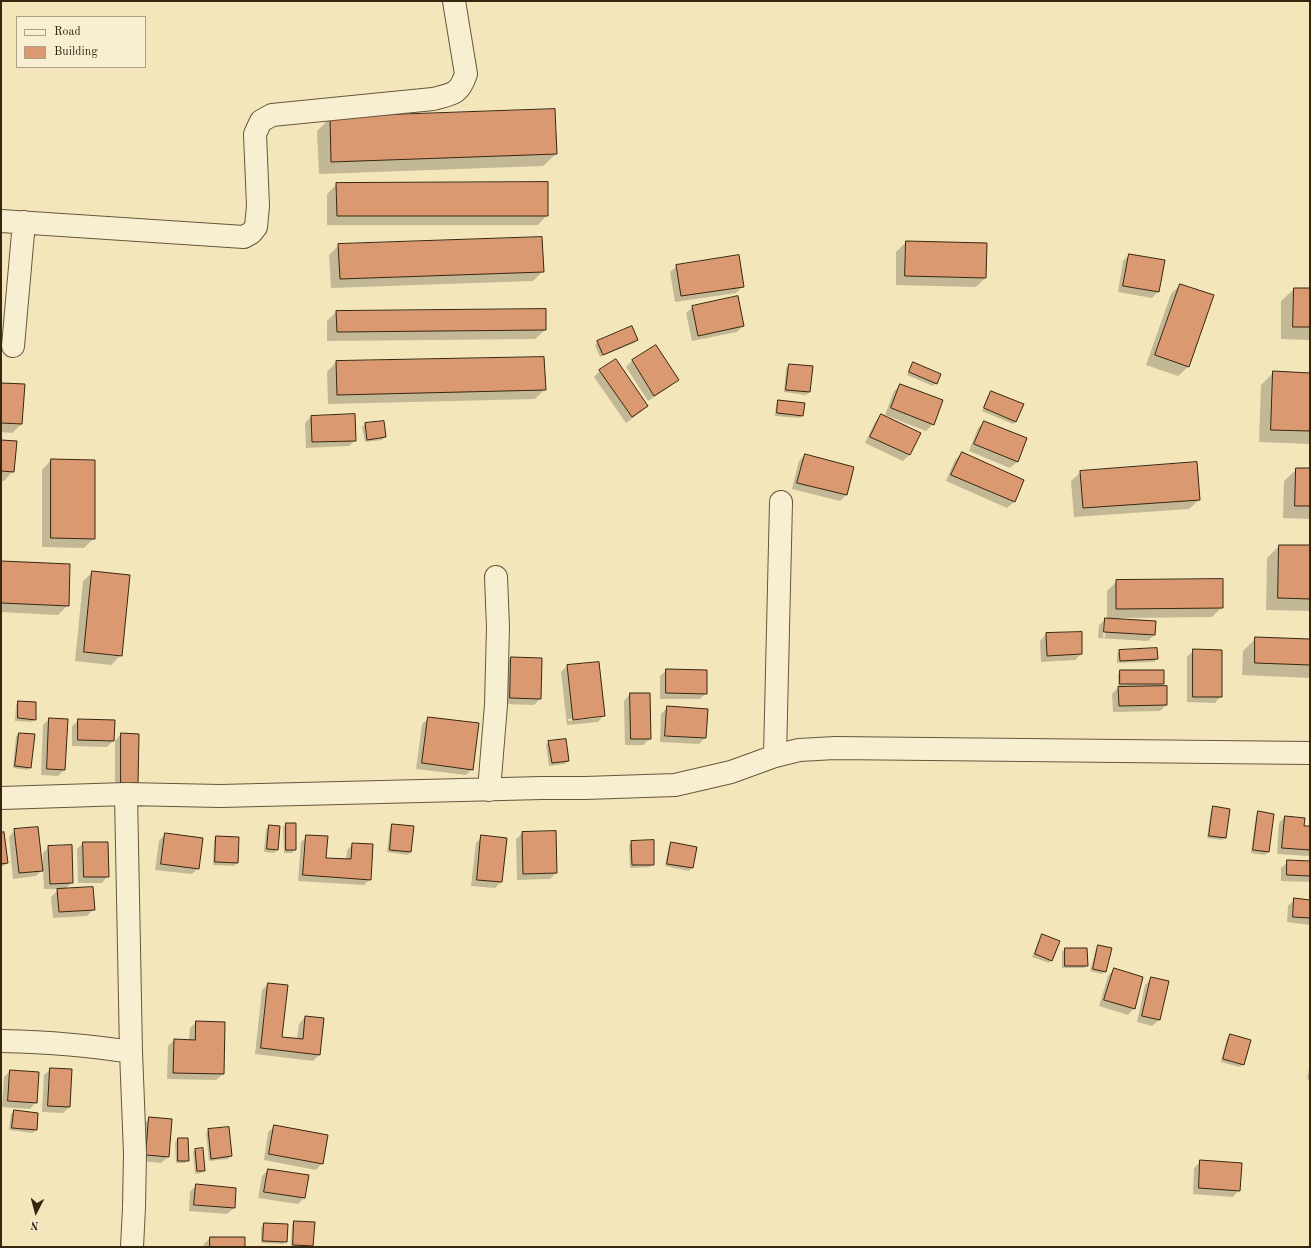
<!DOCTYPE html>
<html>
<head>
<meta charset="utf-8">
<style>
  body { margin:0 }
  #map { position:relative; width:1311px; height:1248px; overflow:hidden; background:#f4e6bb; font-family:"Old Standard TT",serif }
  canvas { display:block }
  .frame { position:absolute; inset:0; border:2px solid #372610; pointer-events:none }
  .legend { position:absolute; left:16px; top:16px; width:130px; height:52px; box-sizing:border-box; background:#f8efd3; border:1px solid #ab9f85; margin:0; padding:5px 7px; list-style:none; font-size:12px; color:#372610 }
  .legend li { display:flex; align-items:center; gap:8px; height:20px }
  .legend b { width:20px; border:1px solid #ab9f85 }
  .north { position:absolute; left:16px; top:1192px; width:40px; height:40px; -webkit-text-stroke:3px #f8efd3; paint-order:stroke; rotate:186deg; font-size:11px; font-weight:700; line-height:16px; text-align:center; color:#372610 }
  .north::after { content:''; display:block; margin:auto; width:14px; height:18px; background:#372610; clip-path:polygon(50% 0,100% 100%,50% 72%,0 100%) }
</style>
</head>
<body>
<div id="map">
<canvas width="1311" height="1248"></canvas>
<div class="frame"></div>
<ul class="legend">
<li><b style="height:5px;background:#f8efd3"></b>Road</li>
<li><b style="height:11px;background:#db9971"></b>Building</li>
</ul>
<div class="north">N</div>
</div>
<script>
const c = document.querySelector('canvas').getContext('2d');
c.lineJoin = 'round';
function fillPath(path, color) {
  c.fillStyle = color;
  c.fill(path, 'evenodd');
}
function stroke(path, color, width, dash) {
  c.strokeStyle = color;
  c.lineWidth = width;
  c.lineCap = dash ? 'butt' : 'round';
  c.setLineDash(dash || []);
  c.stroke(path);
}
fillPath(new Path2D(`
  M 330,118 L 556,154 L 543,166 L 319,174 L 317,131 Z
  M 337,184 L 547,215 L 538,225 L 327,225 L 327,194 Z
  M 906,242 L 985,278 L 976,287 L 896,285 L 896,252 Z
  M 339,245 L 543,271 L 533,281 L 331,288 L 329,255 Z
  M 1129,255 L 1158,292 L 1152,298 L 1118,292 L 1123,261 Z
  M 677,266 L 743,286 L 736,293 L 675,302 L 670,272 Z
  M 1180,285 L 1213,296 L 1188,367 L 1178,376 L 1146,365 L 1171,294 Z
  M 1294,289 L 1310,289 L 1310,340 L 1281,339 L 1281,301 Z
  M 693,307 L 743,326 L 737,332 L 692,341 L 686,313 Z
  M 336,312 L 545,330 L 535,339 L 327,341 L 327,321 Z
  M 637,340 L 634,343 L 600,357 L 595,345 L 598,342 Z
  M 656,346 L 677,380 L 671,386 L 648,401 L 626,367 L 632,361 Z
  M 336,362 L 544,390 L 535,399 L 328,404 L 327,372 Z
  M 914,363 L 936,383 L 933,386 L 907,375 L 911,366 Z
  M 789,365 L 809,392 L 806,395 L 784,392 L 786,368 Z
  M 600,371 L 647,406 L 641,412 L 626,423 L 594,377 Z
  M 1274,372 L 1310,374 L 1310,444 L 1259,442 L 1261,385 Z
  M 1,384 L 22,424 L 12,433 L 1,432 Z
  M 901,385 L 933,424 L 926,431 L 885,415 L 894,391 Z
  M 991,392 L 1016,421 L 1013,424 L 982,411 L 988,395 Z
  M 779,401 L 802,415 L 800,418 L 775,416 L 776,404 Z
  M 881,416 L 909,455 L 903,461 L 865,443 L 875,422 Z
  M 311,417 L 355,440 L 349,446 L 306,448 L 305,423 Z
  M 984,422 L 1026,439 L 1017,462 L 1010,468 L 969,451 L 978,428 Z
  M 365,424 L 385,437 L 382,440 L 365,442 L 362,427 Z
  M 1,441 L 13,471 L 4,481 L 1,481 Z
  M 962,453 L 1023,480 L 1014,502 L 1007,508 L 946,481 L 955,460 Z
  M 805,455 L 853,468 L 846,495 L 840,501 L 792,489 L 799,461 Z
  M 51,460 L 94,538 L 84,548 L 42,547 L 42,470 Z
  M 1297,469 L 1310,469 L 1310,519 L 1283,518 L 1284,481 Z
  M 1081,472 L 1199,500 L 1189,509 L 1074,517 L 1071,481 Z
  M 1279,546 L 1310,546 L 1310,611 L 1266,610 L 1267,558 Z
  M 1,562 L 68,605 L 58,615 L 1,612 Z
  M 93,572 L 121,655 L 111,665 L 75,661 L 83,581 Z
  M 1117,581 L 1222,607 L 1212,617 L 1120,618 L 1120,619 L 1154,635 L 1148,641 L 1098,638 L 1099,625 L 1106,619 L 1107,619 L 1107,591 ZM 1104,624 L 1106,624 L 1105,637 L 1103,637 Z
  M 1046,634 L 1081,654 L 1075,660 L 1041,662 L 1040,641 Z
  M 1256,638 L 1310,640 L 1310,678 L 1242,675 L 1243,651 Z
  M 1194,650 L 1221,696 L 1215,703 L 1187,702 L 1187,657 Z
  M 1119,651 L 1157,659 L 1154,662 L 1117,663 L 1117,654 Z
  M 511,658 L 540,699 L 534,705 L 504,704 L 505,664 Z
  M 567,666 L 604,715 L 598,722 L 567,725 L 561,672 ZM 599,716 L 599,718 L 568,721 L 568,719 Z
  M 667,670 L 706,693 L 700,699 L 660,699 L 660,676 Z
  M 1121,671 L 1163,683 L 1159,688 L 1166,705 L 1160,711 L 1113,712 L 1112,694 L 1120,686 L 1118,686 L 1118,674 Z
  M 630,694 L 650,739 L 643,745 L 625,745 L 624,701 Z
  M 19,702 L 35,719 L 32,722 L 15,721 L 16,705 Z
  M 668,707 L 705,738 L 699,744 L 660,742 L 661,714 Z
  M 429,718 L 472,769 L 466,775 L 416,769 L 422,724 Z
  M 49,719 L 64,770 L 58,776 L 41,775 L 43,725 Z
  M 79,720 L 113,741 L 107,747 L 72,746 L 72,726 Z
  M 19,734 L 30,767 L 27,770 L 13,768 L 16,736 Z
  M 121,734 L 137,783 L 131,789 L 115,789 L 115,741 Z
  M 549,742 L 568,761 L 565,764 L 549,766 L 546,745 Z
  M 1214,807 L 1225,838 L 1222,840 L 1207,838 L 1211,810 Z
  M 1259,813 L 1273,814 L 1268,852 L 1265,855 L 1251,853 L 1256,815 Z
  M 1285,817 L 1303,827 L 1310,827 L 1310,856 L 1277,854 L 1279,823 Z
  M 286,824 L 295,850 L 292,853 L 284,853 L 283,827 Z
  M 393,825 L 410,852 L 408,855 L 387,852 L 390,828 Z
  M 269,826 L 277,850 L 274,853 L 264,852 L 266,829 Z
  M 15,830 L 41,865 L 43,865 L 43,853 L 49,847 L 72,882 L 64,890 L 94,909 L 87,916 L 53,918 L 51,897 L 59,889 L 44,889 L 43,869 L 36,876 L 13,879 L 9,837 Z
  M 523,833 L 556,873 L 550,879 L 517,880 L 516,839 Z
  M 1,834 L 7,863 L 4,866 L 1,866 Z
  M 165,834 L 198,868 L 192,874 L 155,870 L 159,841 Z
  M 307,836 L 325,859 L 346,860 L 347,850 L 353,844 L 370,879 L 364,885 L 298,881 L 301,842 Z
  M 482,836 L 501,882 L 495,888 L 471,886 L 476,843 Z
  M 217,837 L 237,863 L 234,866 L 213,865 L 214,840 Z
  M 632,842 L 653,864 L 650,867 L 630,868 L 629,845 Z
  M 83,843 L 108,876 L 102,883 L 78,883 L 77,849 Z
  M 671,843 L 692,868 L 689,871 L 665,866 L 669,846 Z
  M 1288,862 L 1310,862 L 1310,882 L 1281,881 L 1281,868 Z
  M 1295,899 L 1310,901 L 1310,925 L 1287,922 L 1288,906 Z
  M 1043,935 L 1051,960 L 1049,963 L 1032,957 L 1040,938 Z
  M 1099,946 L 1105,971 L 1102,974 L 1090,971 L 1096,949 Z
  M 1065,949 L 1087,965 L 1084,968 L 1062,968 L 1062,952 Z
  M 1114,969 L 1134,1008 L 1128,1015 L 1099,1006 L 1108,976 Z
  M 1152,978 L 1159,1020 L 1152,1026 L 1137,1022 L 1145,985 Z
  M 268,984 L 281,1038 L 297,1040 L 299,1024 L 305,1017 L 319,1055 L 313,1061 L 255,1054 L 262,990 Z
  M 196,1022 L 223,1074 L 216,1080 L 167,1079 L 168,1046 L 174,1040 L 189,1041 L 190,1028 Z
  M 1230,1036 L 1243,1064 L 1240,1067 L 1221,1062 L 1227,1038 Z
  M 1310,1063 L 1310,1080 L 1307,1079 Z
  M 51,1069 L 69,1107 L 63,1113 L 42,1112 L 44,1075 Z
  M 10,1071 L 36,1102 L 30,1109 L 2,1107 L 4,1077 Z
  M 14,1111 L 37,1114 L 36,1130 L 33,1133 L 9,1130 L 11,1114 Z
  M 150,1118 L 168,1157 L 161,1163 L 140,1161 L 144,1124 Z
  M 275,1126 L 322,1163 L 316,1170 L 264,1160 L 268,1132 Z
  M 209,1130 L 231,1156 L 228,1159 L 209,1161 L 206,1133 Z
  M 178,1139 L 188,1160 L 185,1163 L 176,1163 L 175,1142 Z
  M 195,1150 L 204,1170 L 201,1173 L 195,1174 L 193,1152 Z
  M 1201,1161 L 1239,1190 L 1233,1197 L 1193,1194 L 1194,1168 Z
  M 268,1170 L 304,1198 L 298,1204 L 258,1198 L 262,1176 Z
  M 196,1185 L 234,1208 L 227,1214 L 189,1211 L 190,1192 Z
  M 295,1222 L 314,1223 L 311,1247 L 291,1247 L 292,1225 Z
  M 264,1224 L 286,1241 L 283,1244 L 261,1243 L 261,1227 Z
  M 210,1238 L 244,1247 L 204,1247 L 204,1244 Z`), '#0003');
const building = new Path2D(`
  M 555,109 L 557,154 L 331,162 L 330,117 Z
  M 548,182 L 548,216 L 337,216 L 336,183 Z
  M 542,237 L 544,272 L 340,279 L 338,244 Z
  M 906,241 L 987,243 L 986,278 L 905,276 Z
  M 1129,254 L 1165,260 L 1159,292 L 1123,286 Z
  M 739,255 L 744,287 L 681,296 L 676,265 Z
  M 1180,284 L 1214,295 L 1189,367 L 1155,355 Z
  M 1294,288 L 1310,288 L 1310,327 L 1293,327 Z
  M 738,296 L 744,326 L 698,336 L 692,306 Z
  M 546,309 L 546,330 L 337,332 L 336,311 Z
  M 632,326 L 638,340 L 603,355 L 597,341 Z
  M 656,345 L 679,380 L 654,396 L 632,360 Z
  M 544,357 L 546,390 L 337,395 L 336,361 Z
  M 616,359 L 648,406 L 632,417 L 599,370 Z
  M 913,362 L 941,374 L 937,384 L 909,372 Z
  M 789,364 L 813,366 L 810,392 L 786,390 Z
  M 1273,371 L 1310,373 L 1310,431 L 1271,430 Z
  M 1,383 L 25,384 L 22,424 L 1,423 Z
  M 900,384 L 943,400 L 934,425 L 891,408 Z
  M 991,391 L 1024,404 L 1016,422 L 984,408 Z
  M 778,400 L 805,403 L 803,416 L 777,413 Z
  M 355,414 L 356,441 L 312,442 L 311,416 Z
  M 881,414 L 921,433 L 910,455 L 870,437 Z
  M 384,421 L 386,437 L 367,440 L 365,423 Z
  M 984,421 L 1027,438 L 1018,462 L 974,444 Z
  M 1,440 L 17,441 L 14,472 L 1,471 Z
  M 962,452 L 1024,480 L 1015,502 L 951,475 Z
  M 805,454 L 854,467 L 847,495 L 797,483 Z
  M 51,459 L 95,460 L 95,539 L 51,538 Z
  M 1197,462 L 1200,500 L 1083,508 L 1080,471 Z
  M 1296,468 L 1310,468 L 1310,506 L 1295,506 Z
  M 1279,545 L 1310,545 L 1310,599 L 1278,598 Z
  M 1,561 L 70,564 L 69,606 L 1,603 Z
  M 92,571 L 130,575 L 122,656 L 84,652 Z
  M 1223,579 L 1223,608 L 1116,609 L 1116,580 Z
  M 1105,618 L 1156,621 L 1155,635 L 1104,632 Z
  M 1082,632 L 1082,654 L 1047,656 L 1046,633 Z
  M 1255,637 L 1310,639 L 1310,665 L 1255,663 Z
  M 1157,648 L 1158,659 L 1120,661 L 1119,650 Z
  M 1193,649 L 1222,650 L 1222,697 L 1193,697 Z
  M 511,657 L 542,658 L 541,699 L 510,698 Z
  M 599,662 L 605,716 L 573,720 L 567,665 Z
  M 666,669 L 707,670 L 707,694 L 666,693 Z
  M 1120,670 L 1164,670 L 1164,684 L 1120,684 Z
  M 1167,686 L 1167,705 L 1119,706 L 1118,687 Z
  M 630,693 L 650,693 L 651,739 L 631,739 Z
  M 18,701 L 36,702 L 36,720 L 18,718 Z
  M 667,706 L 708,709 L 706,738 L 665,736 Z
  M 428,717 L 479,723 L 473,770 L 422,763 Z
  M 49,718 L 68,719 L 65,770 L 47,769 Z
  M 78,719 L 115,720 L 114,741 L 78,740 Z
  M 19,733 L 35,734 L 31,768 L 15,766 Z
  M 121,733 L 139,734 L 138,783 L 121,783 Z
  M 566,739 L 569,761 L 552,763 L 548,741 Z
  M 1213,806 L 1230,809 L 1226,838 L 1209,836 Z
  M 1258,811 L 1274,814 L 1269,852 L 1253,850 Z
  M 1285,816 L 1305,818 L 1304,826 L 1310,826 L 1310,850 L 1282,848 Z
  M 286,823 L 296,823 L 296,850 L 286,850 Z
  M 392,824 L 414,826 L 411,852 L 390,850 Z
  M 269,825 L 280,826 L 278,850 L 267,849 Z
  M 38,827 L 43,871 L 19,873 L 14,829 Z
  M 556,831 L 557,873 L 523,874 L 522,832 Z
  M 4,832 L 8,863 L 1,864 L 1,833 Z
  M 165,833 L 203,838 L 199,869 L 161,864 Z
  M 306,835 L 328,836 L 326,858 L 351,859 L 352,843 L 373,844 L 371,880 L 303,875 Z
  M 481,835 L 507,838 L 502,882 L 477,880 Z
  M 216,836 L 239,837 L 238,863 L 215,862 Z
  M 654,840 L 654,865 L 632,865 L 631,841 Z
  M 83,842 L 108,842 L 109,877 L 84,877 Z
  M 671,842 L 697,847 L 693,868 L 667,864 Z
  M 72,845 L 73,883 L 50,884 L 48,846 Z
  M 1287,860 L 1310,861 L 1310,876 L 1287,875 Z
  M 93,887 L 95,910 L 59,912 L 57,889 Z
  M 1294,898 L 1310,900 L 1310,918 L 1293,917 Z
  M 1042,934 L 1060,941 L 1052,961 L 1035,954 Z
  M 1098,945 L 1112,948 L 1106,972 L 1093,969 Z
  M 1065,948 L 1087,948 L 1088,966 L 1065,966 Z
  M 1114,968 L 1143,977 L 1135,1009 L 1104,1000 Z
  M 1151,977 L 1169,981 L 1160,1020 L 1142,1016 Z
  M 268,983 L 288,985 L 282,1037 L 303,1039 L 305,1016 L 324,1018 L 320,1055 L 261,1048 Z
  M 196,1021 L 225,1022 L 224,1074 L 173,1073 L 174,1039 L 195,1040 Z
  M 1230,1034 L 1251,1040 L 1244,1065 L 1223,1059 Z
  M 50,1068 L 72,1069 L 70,1107 L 48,1106 Z
  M 10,1070 L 39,1072 L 37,1103 L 8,1101 Z
  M 14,1110 L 38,1113 L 37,1130 L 12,1128 Z
  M 149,1117 L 172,1119 L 169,1157 L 146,1155 Z
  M 274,1125 L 328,1135 L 323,1164 L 269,1154 Z
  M 229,1127 L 232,1156 L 211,1159 L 208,1129 Z
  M 178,1138 L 188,1138 L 189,1161 L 178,1161 Z
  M 203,1148 L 205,1171 L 197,1171 L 195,1149 Z
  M 1200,1160 L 1242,1163 L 1240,1191 L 1199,1188 Z
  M 268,1169 L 309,1175 L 305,1198 L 264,1192 Z
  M 196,1184 L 236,1188 L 235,1208 L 194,1205 Z
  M 294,1221 L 315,1222 L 313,1246 L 293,1245 Z
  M 264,1223 L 288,1224 L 287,1242 L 263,1241 Z
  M 210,1237 L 245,1237 L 245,1247 L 210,1247 Z`);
fillPath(building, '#db9971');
stroke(building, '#372610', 1);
const minor = new Path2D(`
  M 1,221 L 244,237 L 251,233 L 256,227 L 258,206 L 255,134 L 261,121 L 272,115 L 433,99 C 452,94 459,95 466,74 L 454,1
  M 13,346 L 24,222
  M 775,756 L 781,502
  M 489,790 L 496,705 L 498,627 L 496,577
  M 126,794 L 131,1052 L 135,1153 L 134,1208 L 132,1247
  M 1,798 L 126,794 L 220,796 L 542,788 L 585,788 L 675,785 L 731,772 L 775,756 L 799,750 L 835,748 L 1310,753
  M 1,1041 C 44,1042 88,1045 131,1052`);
stroke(minor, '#66563b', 24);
stroke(minor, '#f8efd3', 22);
</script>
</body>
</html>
